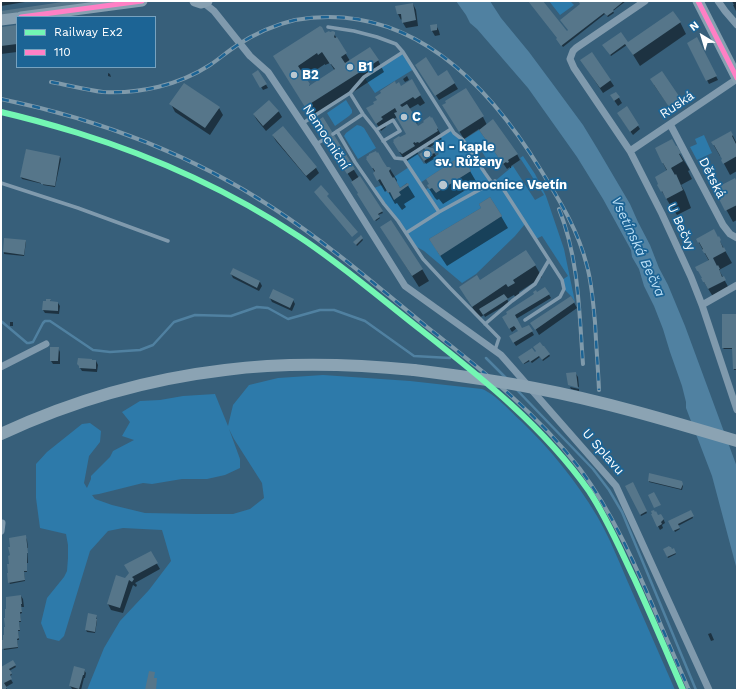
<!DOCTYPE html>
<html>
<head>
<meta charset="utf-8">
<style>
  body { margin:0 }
  #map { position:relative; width:738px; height:691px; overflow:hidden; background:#375f7a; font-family:"Work Sans",sans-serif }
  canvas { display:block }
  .frame { position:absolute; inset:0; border:2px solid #fff; pointer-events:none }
  .legend { position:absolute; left:16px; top:16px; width:140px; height:52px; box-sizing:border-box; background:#1c6495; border:1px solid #77a2bf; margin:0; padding:5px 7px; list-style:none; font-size:12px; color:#fff }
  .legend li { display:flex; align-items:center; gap:8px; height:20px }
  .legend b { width:20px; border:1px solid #77a2bf }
  .north { position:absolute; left:682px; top:16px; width:40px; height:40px; -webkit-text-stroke:3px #1c6495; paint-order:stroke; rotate:322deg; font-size:11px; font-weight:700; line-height:16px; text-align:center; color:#fff }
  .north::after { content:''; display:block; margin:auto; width:14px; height:18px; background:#fff; clip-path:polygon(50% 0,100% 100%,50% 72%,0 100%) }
</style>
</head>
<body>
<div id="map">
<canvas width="738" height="691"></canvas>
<div class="frame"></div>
<ul class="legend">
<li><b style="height:5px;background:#73f6b3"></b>Railway Ex2</li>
<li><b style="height:5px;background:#ff80c5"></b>110</li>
</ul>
<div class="north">N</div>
</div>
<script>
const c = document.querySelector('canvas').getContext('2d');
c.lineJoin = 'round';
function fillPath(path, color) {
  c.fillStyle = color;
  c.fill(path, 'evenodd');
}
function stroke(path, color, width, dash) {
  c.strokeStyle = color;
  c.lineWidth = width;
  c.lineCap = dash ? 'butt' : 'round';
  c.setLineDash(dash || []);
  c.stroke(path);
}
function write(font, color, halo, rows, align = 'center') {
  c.font = font + ' "Work Sans",sans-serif';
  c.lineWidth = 3.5;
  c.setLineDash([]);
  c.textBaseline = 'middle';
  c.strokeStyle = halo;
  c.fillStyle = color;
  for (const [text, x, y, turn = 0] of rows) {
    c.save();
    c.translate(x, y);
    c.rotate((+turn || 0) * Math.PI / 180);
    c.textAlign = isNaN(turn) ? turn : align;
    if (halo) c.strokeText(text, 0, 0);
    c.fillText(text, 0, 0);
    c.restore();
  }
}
fillPath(new Path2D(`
  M 549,1 L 570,1 L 574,5 L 560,15 Z
  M 403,52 L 414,69 L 375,93 L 364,77 Z
  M 346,100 L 352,110 L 352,113 L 349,116 L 335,126 L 327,113 Z
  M 357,125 L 361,126 L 364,128 L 376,148 L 358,159 L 344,136 L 346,133 Z
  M 451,129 L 463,140 L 479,130 L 501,161 L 492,168 L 476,142 L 468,147 L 492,183 L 495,181 L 513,166 L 535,200 L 544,195 L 520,158 L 523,156 L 535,174 L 546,196 L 564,249 L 575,302 L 571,296 L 564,289 L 562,280 L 568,276 L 542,236 L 536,239 L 525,224 L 515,236 L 476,274 L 462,283 L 424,251 L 417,247 L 374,188 L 382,185 L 388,193 L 390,192 L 394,199 L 400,195 L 399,192 L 409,185 L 407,183 L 400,188 L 394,177 L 409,167 L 404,159 L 416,152 L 424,164 L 439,154 L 431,142 ZM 461,156 L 471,171 L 436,193 L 432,188 L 430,189 L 428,188 L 425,190 L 420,183 ZM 490,197 L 502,216 L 440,255 L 429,239 L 481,208 L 479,204 Z
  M 704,135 L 712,153 L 697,160 L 690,147 L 697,144 L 695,139 Z
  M 323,375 L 410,381 L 482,389 C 495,394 511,412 522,422 C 551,450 576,481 597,516 C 610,538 620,564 630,587 C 645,621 660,656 675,690 L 87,690 L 104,648 L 120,621 L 149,590 L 171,561 L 162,530 L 123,528 L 108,531 L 90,551 L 64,636 L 59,641 L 47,638 L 41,623 L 47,598 L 64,577 L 67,571 L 68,558 L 68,545 L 66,534 L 40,528 L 36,498 L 36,464 L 47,452 L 82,424 L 90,423 L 101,431 L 100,442 L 89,456 L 84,483 L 87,488 L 91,479 L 91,476 L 110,457 L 113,451 L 134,440 L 122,436 L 130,422 L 122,412 L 140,401 L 160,400 L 183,396 L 215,394 L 228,426 L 233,405 L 249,385 L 278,378 ZM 229,429 L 234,439 L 262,483 L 264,498 L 250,509 L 233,514 L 197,514 L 145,513 L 112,505 L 95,499 L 92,495 L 99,494 L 143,483 L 152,484 L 182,479 L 207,479 L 225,475 L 240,468 L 240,459 Z`), '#2d7aaa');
fillPath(new Path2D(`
  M 456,1 L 490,1 L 501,18 L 529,52 L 555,87 L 583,125 L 597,148 L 630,204 L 638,222 L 650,245 L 659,268 L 668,285 L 685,326 L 737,467 L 737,570 L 712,476 L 686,408 L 686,402 L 682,386 L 670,352 L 663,329 L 654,306 L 644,286 L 639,269 L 632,257 L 631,250 L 603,199 L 577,157 L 528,88 L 477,29 L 470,23 L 466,15 Z`), '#5081a1');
fillPath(new Path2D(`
  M 1,1 L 31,1 L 1,6 Z
  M 542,1 L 567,32 L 569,30 L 581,4 L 578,1 L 626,1 L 613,11 L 614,13 L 608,17 L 605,14 L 563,47 L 557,39 L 558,38 Z
  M 732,1 L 737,1 L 737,13 L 733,5 L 734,5 Z
  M 413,4 L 416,10 L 418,26 L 406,28 L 403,23 L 402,19 L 401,20 L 398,14 L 396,7 Z
  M 680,22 L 686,34 L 640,66 L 627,45 L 611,56 L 604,45 L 628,43 Z
  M 436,25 L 439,31 L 440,35 L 435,36 L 432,31 L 431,26 Z
  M 17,26 L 17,52 L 1,54 L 1,28 Z
  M 333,32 L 350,61 L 378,60 L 384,72 L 313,118 L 281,68 L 325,35 ZM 330,63 L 335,71 L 310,87 L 304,78 L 325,64 L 325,65 Z
  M 697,39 L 718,80 L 709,84 L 688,43 Z
  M 592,53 L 614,86 L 603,93 L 585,66 Z
  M 416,65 L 438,77 L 447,71 L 458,89 L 439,100 Z
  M 258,71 L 268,88 L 263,90 L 253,74 Z
  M 662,72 L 683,105 L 673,112 L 654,85 Z
  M 108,73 L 110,74 L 111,77 L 108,76 Z
  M 407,76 L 409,80 L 405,82 L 403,79 Z
  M 411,81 L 425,103 L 420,106 L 418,104 L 409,109 L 418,123 L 416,124 L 418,127 L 437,128 L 442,136 L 440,137 L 442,139 L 429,148 L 432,149 L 436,156 L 433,158 L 434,159 L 426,164 L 421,155 L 425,152 L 423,148 L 417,151 L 418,154 L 407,161 L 404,159 L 398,150 L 400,139 L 407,134 L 397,117 L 385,125 L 386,127 L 381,131 L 372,116 L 375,104 L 396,85 L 401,88 Z
  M 616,93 L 622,103 L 618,106 L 611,96 Z
  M 269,101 L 279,112 L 282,117 L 266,131 L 257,120 L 254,115 Z
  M 171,104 L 219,108 L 223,115 L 210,135 L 175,112 Z
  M 627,108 L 640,129 L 633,135 L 620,117 Z
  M 448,113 L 483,117 L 487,125 L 517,154 L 520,160 L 511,166 L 511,168 L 510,168 L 510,167 L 507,169 L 479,129 L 464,139 Z
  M 283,128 L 316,168 L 319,173 L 310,181 L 276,141 L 273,136 Z
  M 731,132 L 737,144 L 737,171 L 730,175 L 722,160 L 723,160 L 721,156 L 720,156 L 712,142 Z
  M 334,138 L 359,178 L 360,177 L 383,213 L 378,215 L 380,218 L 376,221 L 358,194 L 360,193 L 330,146 Z
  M 671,140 L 690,170 L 688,171 L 692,179 L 681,185 L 685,192 L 691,208 L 677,215 L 672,208 L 658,185 L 667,171 L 663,163 Z
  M 26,151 L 60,157 L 61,159 L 55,187 L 43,185 L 43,184 L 22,179 L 21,177 Z
  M 368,159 L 387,168 L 390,169 L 397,180 L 396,183 L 399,189 L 407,184 L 415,197 L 404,204 L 406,207 L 402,210 L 397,203 L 395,204 L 387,190 L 385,192 L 374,173 L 375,173 Z
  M 470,171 L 477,183 L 443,204 L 439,199 L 437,200 L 435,198 L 428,187 Z
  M 737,184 L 737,220 L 733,222 L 715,189 Z
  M 501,216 L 508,228 L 447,266 L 437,251 Z
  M 381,227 L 422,269 L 429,281 L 419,287 Z
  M 360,236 L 363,240 L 357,246 L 354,242 Z
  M 718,238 L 732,263 L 719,270 L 731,292 L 715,300 L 704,282 L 709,261 L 697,239 Z
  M 5,239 L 25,241 L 26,242 L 24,256 L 4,254 L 4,252 Z
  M 535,265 L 542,277 L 519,292 L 520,295 L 516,298 L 514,295 L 507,299 L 509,303 L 485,317 L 484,315 L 479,318 L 467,299 L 480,281 Z
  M 233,269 L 260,282 L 262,286 L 259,291 L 233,278 L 231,274 Z
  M 545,288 L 551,298 L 516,319 L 522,329 L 529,326 L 534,335 L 516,346 L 510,337 L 519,331 L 517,328 L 512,332 L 505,321 L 537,294 Z
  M 571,297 L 577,308 L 539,335 L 532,323 Z
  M 270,298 L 293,300 L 295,304 L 292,311 L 272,302 Z
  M 50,300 L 51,302 L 58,303 L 60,306 L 59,314 L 45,313 L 43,310 Z
  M 737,315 L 737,370 L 734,370 L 734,369 L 733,349 L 724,349 L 723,348 Z
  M 10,322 L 13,322 L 13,326 L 10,326 Z
  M 544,347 L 550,356 L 543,361 L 540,357 L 532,363 L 530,361 L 524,364 L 520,357 L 534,354 Z
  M 58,348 L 60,352 L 60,364 L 53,364 L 51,361 Z
  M 96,361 L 98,365 L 97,372 L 82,371 L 80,368 Z
  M 576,374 L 578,377 L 579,387 L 569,384 Z
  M 570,387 L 579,389 L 579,391 L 571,389 Z
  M 649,481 L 681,482 L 683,486 L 682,490 L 649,482 Z
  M 632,484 L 647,513 L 641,516 L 627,487 Z
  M 690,511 L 693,518 L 678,526 L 680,529 L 675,532 L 670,522 Z
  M 652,515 L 663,518 L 665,523 L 662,525 L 663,528 L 660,530 Z
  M 25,536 L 27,540 L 28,548 L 27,548 L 28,563 L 26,563 L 27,572 L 24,572 L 25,581 L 10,584 L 9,582 Z
  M 673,549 L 676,554 L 668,558 L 664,550 Z
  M 150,552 L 160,569 L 135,583 L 137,585 L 136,587 L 133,585 L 123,613 L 111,610 L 108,604 L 125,579 Z
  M 21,596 L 23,599 L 24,607 L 21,607 L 22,613 L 20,614 L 21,622 L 19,622 L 20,631 L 18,631 L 19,640 L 17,640 L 18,648 L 4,650 L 2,645 L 6,628 Z
  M 96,616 L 97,621 L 95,633 L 87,632 L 86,630 Z
  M 711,633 L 714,640 L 711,641 L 708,634 Z
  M 13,661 L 16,667 L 9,671 L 12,675 L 9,676 L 13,683 L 6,687 L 7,690 L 1,690 L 1,668 Z
  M 84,670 L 86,673 L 85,678 L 84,678 L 81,690 L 73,690 L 70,686 Z`), '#0007');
stroke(new Path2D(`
  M 1,321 L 27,343 L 29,343 L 33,342 L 43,323 L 45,321 L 50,321 L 93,350 L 110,352 L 140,350 L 153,345 L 174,322 L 195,315 L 231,316 L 257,307 L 268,308 L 288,319 L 320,310 L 334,310 L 365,321 L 414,356 L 450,358
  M 486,358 L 506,378
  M 516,389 L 593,469 L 609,490 L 622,512 L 696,690`), '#5081a1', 2.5);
fillPath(new Path2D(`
  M 69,1 L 105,1 L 1,17 L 1,11 Z
  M 528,1 L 543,1 L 567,31 L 568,30 L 560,20 L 580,4 L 578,1 L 624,1 L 613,10 L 614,11 L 607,16 L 604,13 L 561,46 L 556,39 L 557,38 Z
  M 413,3 L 416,20 L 402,23 L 401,14 L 397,14 L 395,6 Z
  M 673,11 L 681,22 L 633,55 L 625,44 L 610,55 L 602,45 L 621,32 L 628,42 Z
  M 437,24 L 437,30 L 431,31 L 430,25 Z
  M 17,25 L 17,44 L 1,46 L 1,27 Z
  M 320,26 L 322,27 L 325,33 L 329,31 L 330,32 L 333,31 L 335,32 L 335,34 L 334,37 L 335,38 L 337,37 L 347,53 L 341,57 L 345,63 L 370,47 L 379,60 L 305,107 L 273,56 ZM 322,52 L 330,64 L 331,64 L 335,69 L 309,86 L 309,85 L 310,84 L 298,66 L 317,53 L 318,55 Z
  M 697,37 L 717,76 L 706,81 L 687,43 Z
  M 592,52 L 611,80 L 600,88 L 580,60 Z
  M 426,57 L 438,76 L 447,70 L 455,83 L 435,96 L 415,65 Z
  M 258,70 L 267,84 L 260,88 L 252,74 Z
  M 662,71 L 681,99 L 669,107 L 650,79 Z
  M 412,79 L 421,95 L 415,99 L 413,97 L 400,105 L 402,107 L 407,104 L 414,115 L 412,116 L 418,126 L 424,122 L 423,121 L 430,116 L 431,118 L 432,117 L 438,128 L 437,129 L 438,131 L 419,143 L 418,142 L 415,143 L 415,142 L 413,143 L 415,146 L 402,154 L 400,152 L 399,152 L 393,142 L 394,141 L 393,140 L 399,136 L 400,137 L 406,134 L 394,113 L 397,112 L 395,108 L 381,117 L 383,119 L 376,124 L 366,108 L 374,104 L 373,102 L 377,100 L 375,97 L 381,93 L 380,91 L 395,81 L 396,84 L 399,82 L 401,86 Z
  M 184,83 L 220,107 L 205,128 L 169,104 Z
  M 466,88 L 484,116 L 459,132 L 442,105 L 446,103 L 445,101 Z
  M 616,92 L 620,97 L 614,101 L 610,95 Z
  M 269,100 L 279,111 L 263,126 L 253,114 Z
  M 627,106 L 639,125 L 630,132 L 617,113 Z
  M 323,117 L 355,169 L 347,174 L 338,160 L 342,157 L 338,153 L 335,155 L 314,123 Z
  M 493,119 L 518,154 L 508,160 L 509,162 L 507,163 L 506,162 L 503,164 L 479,130 Z
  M 283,126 L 317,167 L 306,176 L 272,135 Z
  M 731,131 L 733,135 L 732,136 L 737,146 L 737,156 L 723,164 L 721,160 L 722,159 L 714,145 L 713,145 L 711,142 Z
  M 672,139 L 676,146 L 677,146 L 681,153 L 679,154 L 683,161 L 671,168 L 675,175 L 676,174 L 683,190 L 666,199 L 662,191 L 661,192 L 657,185 L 658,184 L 655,177 L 667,170 L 663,163 L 662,163 L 655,148 Z
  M 427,146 L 428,147 L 429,147 L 431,148 L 433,148 L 435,151 L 435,153 L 432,154 L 433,155 L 424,161 L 419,154 L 425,151 L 424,148 Z
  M 26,149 L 60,156 L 55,186 L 41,184 L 41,183 L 20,177 Z
  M 376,151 L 377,153 L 378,152 L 383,161 L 387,167 L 389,167 L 391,168 L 389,171 L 391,175 L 393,178 L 394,177 L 400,188 L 408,183 L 409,185 L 399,192 L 401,195 L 394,200 L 390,192 L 388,193 L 380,179 L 377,181 L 373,173 L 375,171 L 373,168 L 372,168 L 366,159 L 367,158 L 366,157 L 369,155 L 369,154 Z
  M 461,156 L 471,171 L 436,193 L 432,188 L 430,189 L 429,189 L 427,185 L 429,184 L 426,179 Z
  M 360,176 L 383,211 L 378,214 L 380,217 L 374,221 L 357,194 L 358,193 L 351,182 Z
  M 735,178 L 737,182 L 737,205 L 725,211 L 714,189 Z
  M 321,185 L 329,194 L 327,196 L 358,232 L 352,237 L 314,192 Z
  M 490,197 L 502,216 L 440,256 L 429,239 L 481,208 L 479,204 Z
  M 391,220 L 423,269 L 412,276 L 380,227 Z
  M 714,229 L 718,237 L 719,236 L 721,240 L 720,241 L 723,248 L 724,247 L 726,251 L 713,258 L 717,266 L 718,265 L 720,269 L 719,269 L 722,277 L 724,276 L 726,280 L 708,289 L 704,282 L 703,282 L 701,278 L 702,278 L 698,271 L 697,271 L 695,267 L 709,260 L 705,253 L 704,253 L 702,250 L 703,249 L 699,242 L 698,243 L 696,239 Z
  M 361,235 L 363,238 L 356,245 L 353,242 Z
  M 4,238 L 26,240 L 24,255 L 3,252 Z
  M 526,250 L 536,265 L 513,280 L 515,283 L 508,287 L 506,284 L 472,307 L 459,287 L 477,275 L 480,280 Z
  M 233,268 L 260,281 L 257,288 L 230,274 Z
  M 545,287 L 550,294 L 515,315 L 522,328 L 529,325 L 533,331 L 513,343 L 509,336 L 518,331 L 514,326 L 509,329 L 502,317 L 507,314 L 506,312 L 534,294 L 533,292 L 536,290 L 537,292 Z
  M 273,289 L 294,299 L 290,308 L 269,298 Z
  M 504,294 L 508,299 L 483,315 L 479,309 Z
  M 571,296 L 575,302 L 535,330 L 530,323 Z
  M 46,299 L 51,299 L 50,301 L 58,302 L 58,311 L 42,310 L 43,301 L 46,301 Z
  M 722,314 L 737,314 L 737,369 L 733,369 L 732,348 L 722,348 Z
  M 540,342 L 543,346 L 544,346 L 550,354 L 542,360 L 539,356 L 530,362 L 529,360 L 523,364 L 518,357 L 532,348 L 535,352 L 536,351 L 533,347 Z
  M 50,347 L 59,347 L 58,361 L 50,361 Z
  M 78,358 L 92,359 L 92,360 L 96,360 L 96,369 L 79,368 L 79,366 L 77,364 Z
  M 576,372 L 578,388 L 568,385 L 566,373 Z
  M 649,473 L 682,481 L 683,484 L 681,489 L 648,481 Z
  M 633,482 L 647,511 L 640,515 L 625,486 Z
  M 654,492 L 661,505 L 654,508 L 648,495 Z
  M 654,510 L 655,512 L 656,511 L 658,515 L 661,514 L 664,519 L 661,522 L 662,524 L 657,527 L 651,514 L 652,514 L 651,511 Z
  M 691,510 L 694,516 L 678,524 L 680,528 L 673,531 L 668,521 Z
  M 26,535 L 28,553 L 27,553 L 27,571 L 24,571 L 25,580 L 8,583 L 7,573 L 8,573 L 7,564 L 9,564 L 8,556 L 10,555 L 8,547 L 10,547 L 9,538 Z
  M 669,546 L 670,547 L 671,547 L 672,549 L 674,548 L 676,553 L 667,557 L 663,549 Z
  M 151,551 L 158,563 L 132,577 L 134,579 L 132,582 L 129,580 L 120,608 L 107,604 L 116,575 L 125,578 L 129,573 L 124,565 Z
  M 21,595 L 22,604 L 21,604 L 22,612 L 20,612 L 21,621 L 19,621 L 20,630 L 18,630 L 19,638 L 17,639 L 18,647 L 2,649 L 1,644 L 2,644 L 2,640 L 3,640 L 3,635 L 4,635 L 4,627 L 5,627 L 4,618 L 5,618 L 5,609 L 6,609 L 6,597 Z
  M 88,613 L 97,615 L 96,619 L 97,619 L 95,632 L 85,630 Z
  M 13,660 L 16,665 L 9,669 L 12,673 L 10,675 L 12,679 L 4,683 L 7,688 L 6,688 L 6,690 L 1,690 L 1,667 Z
  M 74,666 L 85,669 L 84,675 L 83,675 L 79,689 L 69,686 Z
  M 149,671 L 155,672 L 154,678 L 157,678 L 156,690 L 145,690 Z`), '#56768a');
stroke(new Path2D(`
  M 328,27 L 354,31 L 377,37 L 396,44 L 403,52 L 454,133 L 463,140 L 485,173 L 492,183
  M 350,93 L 363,114 L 376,130 L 395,158 L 404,159 L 439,212
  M 303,123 L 350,93 L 364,77 L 403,52
  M 376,130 L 393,120 L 400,131 L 383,141
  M 337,131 L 355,162 L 384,204 L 398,221 L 423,259 L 450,288 L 499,338 L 495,350
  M 333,134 L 363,114
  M 316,144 L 325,139
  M 404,159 L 451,129
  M 1,183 L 78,208 L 168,241
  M 406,233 L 439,212 L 492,183 L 495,181 L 500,184 L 562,280 L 564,289 L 560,297 L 525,320
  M 485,324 L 512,301 L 535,284 L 549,260`), '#809aad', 3.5);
stroke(new Path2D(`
  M 645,1 L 576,48 L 573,51 L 570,59 L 574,68 L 630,151 L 662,214 L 691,277 L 702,305 L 737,410
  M 718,1 L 725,11 L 737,25
  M 204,3 L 214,11 L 250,56 L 268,72 L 316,144 L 405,286 L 501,355 L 616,486 L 709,690
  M 670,124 L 723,225 L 730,234 L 737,238
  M 630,151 L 737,79
  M 702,305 L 737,285
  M 1,367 L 46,344
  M 1,531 L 2,523`), '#809aad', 7);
stroke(new Path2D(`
  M 195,1 L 201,3 L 207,1
  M 698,1 L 737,78
  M 21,17 L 142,1
  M 1,20 L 17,18`), '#87a0b1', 11);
stroke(new Path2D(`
  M 1,434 C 72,401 148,379 225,370 C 288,362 351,364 414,370`), '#8ba3b3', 12);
const rail = new Path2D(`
  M 51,82 C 68,85 85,90 103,92 C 140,94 179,85 210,65 C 219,59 227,52 236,46 C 254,34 274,25 295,20 C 409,0 488,83 542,172 C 561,203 578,230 587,266 C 592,284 593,303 595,322 C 596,344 598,367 599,390
  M 1,99 C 97,119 191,154 273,208 C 327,243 377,286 427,327 C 482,370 537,413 580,469 C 612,512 634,562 655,611 C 666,638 678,664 689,690
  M 559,209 C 579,259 579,311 583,364`);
stroke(rail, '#7f9aab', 4);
stroke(rail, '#1c6495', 2.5, [8]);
stroke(new Path2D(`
  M 414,370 C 454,375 494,380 534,388 C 603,401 670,421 737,441`), '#8ba3b3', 12);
stroke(new Path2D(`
  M 698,1 L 737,78
  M 21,17 L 142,1`), '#ff80c5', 5);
stroke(new Path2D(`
  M 1,112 C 27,118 52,125 78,133 C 155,157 230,191 298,236 C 341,264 380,298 421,330 C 482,378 544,427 589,491 C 607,518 620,549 634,578 C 651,615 667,653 683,690`), '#73f6b3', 6);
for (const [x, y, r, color] of [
  [350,67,4,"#b9c7d0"],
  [294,75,4,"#b9c7d0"],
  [404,117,4,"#b9c7d0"],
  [427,154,4,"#b9c7d0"],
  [443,185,5,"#b9c7d0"]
]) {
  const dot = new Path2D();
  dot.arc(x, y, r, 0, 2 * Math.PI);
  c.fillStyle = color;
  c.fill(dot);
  stroke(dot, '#1c6495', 1.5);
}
write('bold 13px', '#fff', '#1c6495', [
  ["B1",358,67],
  ["B2",302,75],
  ["C",412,117],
  ["N - kaple",435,147],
  ["sv. Růženy",435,162],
  ["Nemocnice Vsetín",452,185]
], 'left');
write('13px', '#fff', '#1c6495', [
  ["Ruská",677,105,-34],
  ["Nemocniční",326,137,57],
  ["Dětská",712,178,63],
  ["U Bečvy",681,227,65],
  ["U Splavu",603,452,49]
]);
write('italic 14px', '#bbdff6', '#1c6495', [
  ["Vsetínská Bečva",638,247,65]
]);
</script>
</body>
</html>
